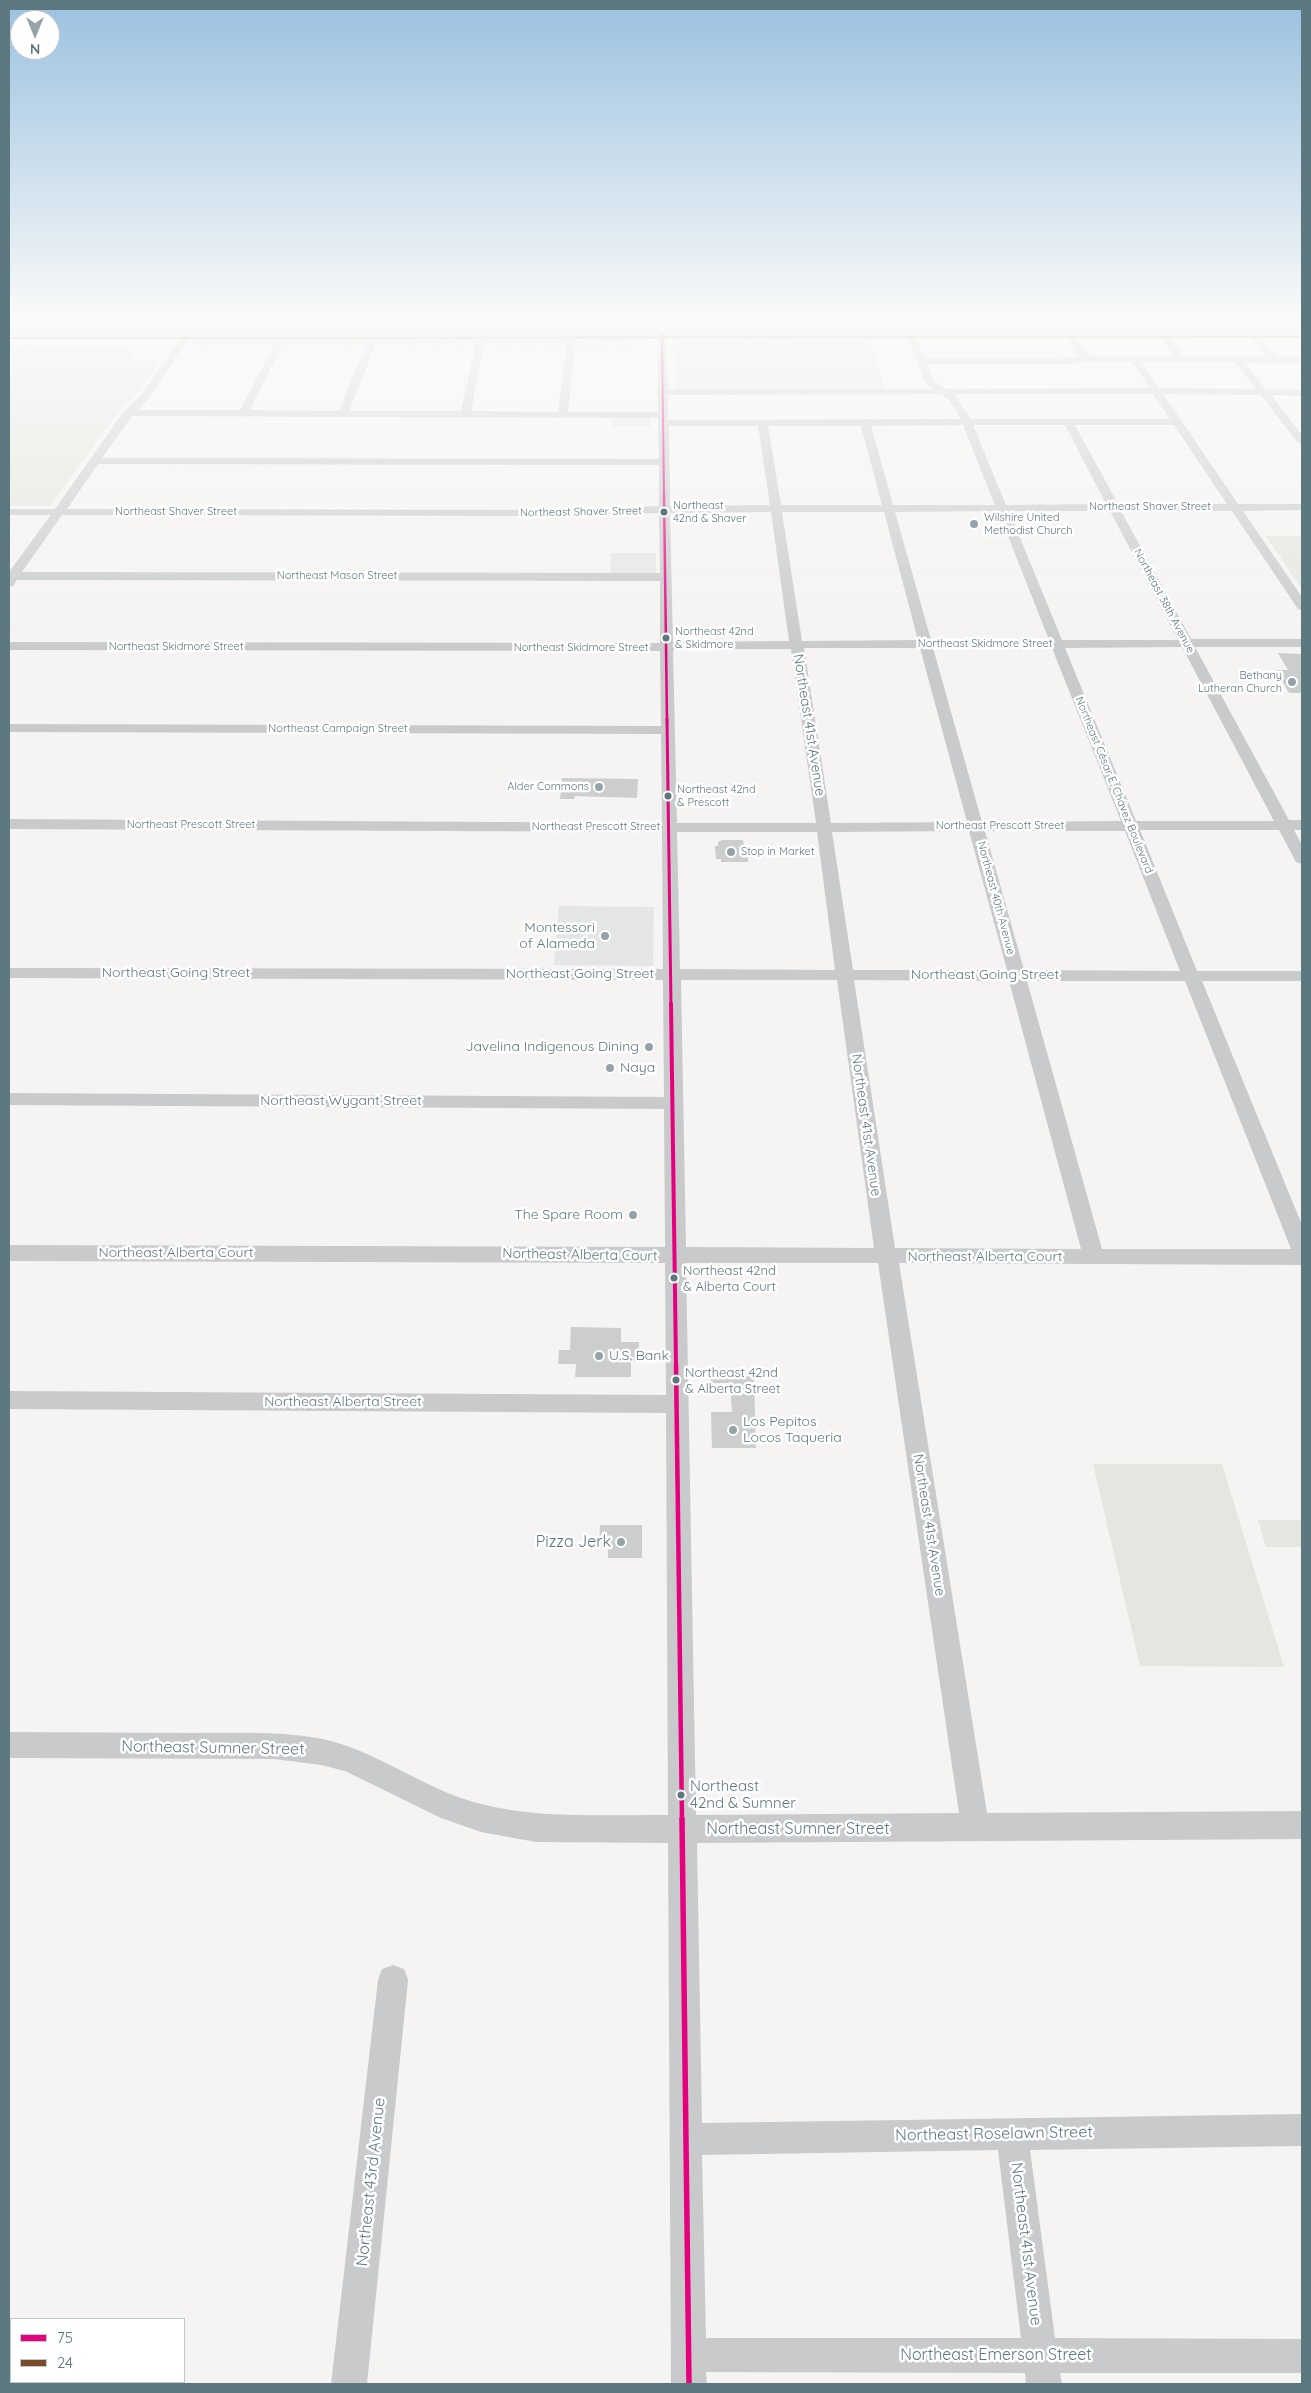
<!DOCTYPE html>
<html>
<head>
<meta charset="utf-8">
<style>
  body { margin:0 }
  #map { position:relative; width:1311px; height:2393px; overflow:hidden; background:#f5f4f2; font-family:Quicksand,sans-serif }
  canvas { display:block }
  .frame { position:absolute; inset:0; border:10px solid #5e7880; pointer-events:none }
  .legend { position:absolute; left:10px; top:2318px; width:175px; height:65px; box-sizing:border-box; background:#fff; border:1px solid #bfc9cc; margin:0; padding:6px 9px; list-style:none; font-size:15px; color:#5e7880 }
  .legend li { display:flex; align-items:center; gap:10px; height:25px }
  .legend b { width:25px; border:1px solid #bfc9cc }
  .north { position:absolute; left:10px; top:10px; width:50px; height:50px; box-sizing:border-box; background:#fff; border:1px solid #bfc9cc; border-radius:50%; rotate:180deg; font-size:14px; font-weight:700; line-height:20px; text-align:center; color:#5e7880 }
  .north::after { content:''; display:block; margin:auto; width:18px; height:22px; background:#93a3a8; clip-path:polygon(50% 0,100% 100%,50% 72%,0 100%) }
</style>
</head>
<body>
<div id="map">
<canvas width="1311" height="2393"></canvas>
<div class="frame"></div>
<ul class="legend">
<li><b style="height:6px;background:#e5007d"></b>75</li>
<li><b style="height:6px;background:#7a4b2a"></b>24</li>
</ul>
<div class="north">N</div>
</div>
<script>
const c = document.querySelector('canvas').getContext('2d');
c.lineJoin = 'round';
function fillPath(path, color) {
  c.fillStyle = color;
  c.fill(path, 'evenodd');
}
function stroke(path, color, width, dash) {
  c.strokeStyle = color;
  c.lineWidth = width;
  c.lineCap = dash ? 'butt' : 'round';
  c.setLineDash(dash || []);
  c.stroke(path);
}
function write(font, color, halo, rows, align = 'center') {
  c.font = font + ' Quicksand,sans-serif';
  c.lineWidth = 5;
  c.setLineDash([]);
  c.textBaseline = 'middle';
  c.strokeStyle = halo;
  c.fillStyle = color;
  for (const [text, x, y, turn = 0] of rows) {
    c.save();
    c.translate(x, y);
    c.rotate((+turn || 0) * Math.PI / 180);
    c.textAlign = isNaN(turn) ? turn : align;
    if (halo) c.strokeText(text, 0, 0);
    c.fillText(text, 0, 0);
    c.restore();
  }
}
fillPath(new Path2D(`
  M 347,321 L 561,322 L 607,322 L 605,331 L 343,331 Z
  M 198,334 L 653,335 L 652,348 L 189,347 Z
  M 684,336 L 869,336 L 885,389 L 677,389 L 674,339 Z
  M 612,418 L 651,418 L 651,427 L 611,427 Z
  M 611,553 L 656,553 L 656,573 L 610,573 Z
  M 559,906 L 654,907 L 653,966 L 554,965 Z`), '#e4e6e5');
fillPath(new Path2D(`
  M 9,346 L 132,347 L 130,350 L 133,354 L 130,359 L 161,359 L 136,396 L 120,410 L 50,506 L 9,506 Z
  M 822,347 L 865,347 L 868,356 L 874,356 L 884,388 L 745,389 L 749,387 L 748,378 L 761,378 L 758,361 L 773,356 L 824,356 Z
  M 1266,536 L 1302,536 L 1302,589 Z
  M 1093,1464 L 1222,1464 L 1284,1667 L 1140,1666 Z
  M 1258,1520 L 1302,1520 L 1302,1547 L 1266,1547 Z`), '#e4e6df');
fillPath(new Path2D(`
  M 1278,653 L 1302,654 L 1302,693 L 1289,693 L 1276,670 L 1288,670 Z
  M 562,778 L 638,779 L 637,798 L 575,796 L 574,799 L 560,799 Z
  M 722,840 L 743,840 L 744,846 L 747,846 L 748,862 L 721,862 L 721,859 L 716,859 L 715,846 L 718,846 L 718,842 Z
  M 571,1327 L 621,1328 L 621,1342 L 639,1342 L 639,1361 L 631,1361 L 631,1377 L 575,1377 L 576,1364 L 558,1364 L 559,1350 L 570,1350 Z
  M 710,1369 L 737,1370 L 737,1376 L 754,1376 L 756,1448 L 712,1448 L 711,1412 L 732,1412 L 730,1383 L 710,1383 Z
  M 600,1525 L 642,1525 L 642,1558 L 608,1558 L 608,1548 L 599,1548 Z`), '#cccecd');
const major = new Path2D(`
  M 1302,327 L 1302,335 L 9,335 L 9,328 Z`);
stroke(major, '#d1d1d1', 3);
fillPath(new Path2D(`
  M 79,316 L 87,316 L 73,334 L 67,334 L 66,332 Z
  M 167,316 L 175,316 L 162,334 L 156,334 L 155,332 Z
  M 255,316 L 263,316 L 252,334 L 246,334 L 245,332 Z
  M 342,316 L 350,316 L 343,332 L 339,335 L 335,332 Z
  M 430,316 L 438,316 L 433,333 L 429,336 L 425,333 Z
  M 518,316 L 526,316 L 523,333 L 519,336 L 515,333 Z
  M 607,316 L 615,316 L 614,335 L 607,333 Z
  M 693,316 L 701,316 L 702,323 L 696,335 L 693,336 L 689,333 L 694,323 Z
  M 781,316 L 789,316 L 791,335 L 784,333 Z
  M 869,316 L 877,316 L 881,334 L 874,332 Z
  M 957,316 L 965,316 L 972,332 L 971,334 L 965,334 Z
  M 1054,316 L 1062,316 L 1084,352 L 1093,356 L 1174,357 L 1158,335 L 1161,329 L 1151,316 L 1159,316 L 1169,329 L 1167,335 L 1184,357 L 1267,357 L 1250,337 L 1250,329 L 1239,316 L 1248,316 L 1258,329 L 1258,335 L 1277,357 L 1302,357 L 1302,363 L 1245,363 L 1266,390 L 1302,390 L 1302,396 L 1271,395 L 1302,435 L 1302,444 L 1298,443 L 1261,395 L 1163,394 L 1238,504 L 1302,504 L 1302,510 L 1243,511 L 1302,597 L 1302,610 L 1298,609 L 1232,511 L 1121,511 L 1191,639 L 1302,639 L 1302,647 L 1195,647 L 1289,820 L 1302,820 L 1302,830 L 1294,830 L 1302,845 L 1302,864 L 1296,862 L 1279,830 L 1140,830 L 1197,971 L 1302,971 L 1302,981 L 1202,981 L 1302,1225 L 1302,1265 L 899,1263 L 987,1813 L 1302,1811 L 1302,1839 L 697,1843 L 702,2123 L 1302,2114 L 1302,2146 L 1030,2150 L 1055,2338 L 1302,2339 L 1302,2373 L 1060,2373 L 1062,2384 L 1026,2384 L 1025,2373 L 706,2372 L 707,2384 L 671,2384 L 668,1843 L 536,1842 L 481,1832 L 441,1818 L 345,1771 L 321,1765 L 274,1759 L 9,1758 L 9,1732 C 71,1732 133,1733 194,1733 C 237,1733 281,1731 323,1739 C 372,1750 412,1780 458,1797 C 525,1821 598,1814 668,1815 L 666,1413 L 9,1409 L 9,1391 L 666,1395 L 665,1263 L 9,1261 L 9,1245 L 665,1247 L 664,1109 L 9,1105 L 9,1093 L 664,1097 L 663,980 L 9,978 L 9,968 L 663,969 L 662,832 L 9,829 L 9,819 L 662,823 L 661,734 L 9,732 L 9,724 L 661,726 L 660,651 L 9,650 L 9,642 L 660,643 L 660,581 L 17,580 L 13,586 L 9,587 L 9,572 L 51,515 L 9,515 L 9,509 L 55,509 L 122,414 L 143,393 L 186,330 L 189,329 L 193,332 L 150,397 L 138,410 L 240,410 L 281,332 L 285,329 L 289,332 L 250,410 L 339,411 L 364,349 C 363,343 367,331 373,329 L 377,332 L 373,345 L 374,349 L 349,411 L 461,411 L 478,333 L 482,330 L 486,333 L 471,411 L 558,412 L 568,333 L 572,330 L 576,333 L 568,412 L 658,412 L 658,394 L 656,392 L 658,390 L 658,333 L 662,330 L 666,333 L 668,389 L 933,389 L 925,382 L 906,332 L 907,330 L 914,332 L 925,358 L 1080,357 ZM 1091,362 L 1132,362 L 1150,388 L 946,389 L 934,381 L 927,364 L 1071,364 ZM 1141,362 L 1235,362 L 1256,389 L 1159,388 ZM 941,394 L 950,401 L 961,419 L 668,420 L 668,395 ZM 954,394 L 1153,394 L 1170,419 L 971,419 ZM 132,416 L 658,418 L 659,459 L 102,458 ZM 963,425 L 995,505 L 893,505 L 871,426 ZM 973,425 L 1065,425 L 1106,504 L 1006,505 ZM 1075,425 L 1174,425 L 1227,504 L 1118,504 ZM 669,426 L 758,426 L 770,505 L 670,506 ZM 768,426 L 861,426 L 882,505 L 781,505 ZM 98,464 L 659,465 L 659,506 L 576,510 L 67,509 ZM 998,511 L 1049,640 L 931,640 L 895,512 ZM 1009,511 L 1110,511 L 1178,640 L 1062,640 ZM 771,512 L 789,641 L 673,642 L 670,513 ZM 782,512 L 884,512 L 918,640 L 802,641 ZM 659,513 L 660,573 L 22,572 L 62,515 L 576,516 ZM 1182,647 L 1274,821 L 1136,821 L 1065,648 ZM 804,648 L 920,648 L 967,822 L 831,823 ZM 933,648 L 1052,648 L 1121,821 L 982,822 ZM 685,649 L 791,649 L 816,823 L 677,823 L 673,650 ZM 969,831 L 1007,970 L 853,970 L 832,832 ZM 985,831 L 1125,831 L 1180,971 L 1024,970 ZM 677,832 L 817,832 L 835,970 L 680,969 ZM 681,980 L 837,980 L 874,1248 L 686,1247 ZM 854,980 L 1009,981 L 1081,1249 L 895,1248 ZM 1027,981 L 1185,981 L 1291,1249 L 1102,1249 ZM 686,1263 L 878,1263 L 959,1813 L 696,1815 ZM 998,2150 L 1021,2338 L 706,2338 L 702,2155 Z
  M 393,1965 L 404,1969 L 408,1980 L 367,2384 L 331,2384 L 378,1980 L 382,1969 Z`), '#c9cacb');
fillPath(major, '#dedfde');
stroke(new Path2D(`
  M 662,333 L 664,495`), '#e5007d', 2);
stroke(new Path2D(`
  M 664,494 L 667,721`), '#e5007d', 2.5);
stroke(new Path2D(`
  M 667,719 L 671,1006`), '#e5007d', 3);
stroke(new Path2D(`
  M 671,1004 L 676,1365`), '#e5007d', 4);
stroke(new Path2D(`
  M 676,1364 L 682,1820`), '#e5007d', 4.5);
stroke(new Path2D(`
  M 682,1819 L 689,2384`), '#e5007d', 5.5);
stroke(new Path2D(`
  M 9,338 L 1302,337`), '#7a4b2a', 2);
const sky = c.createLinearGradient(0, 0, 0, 651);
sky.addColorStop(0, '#9bc1e0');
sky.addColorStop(0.49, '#fafaf9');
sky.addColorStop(1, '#fafaf900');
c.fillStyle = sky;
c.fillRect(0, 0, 1311, 651);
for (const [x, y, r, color] of [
  [664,512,4.5,"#5e7880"],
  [974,524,5,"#93a3a8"],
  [666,638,4.5,"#5e7880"],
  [1292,682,5,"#93a3a8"],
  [599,787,5,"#93a3a8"],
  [668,796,4.5,"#5e7880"],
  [731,852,5,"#93a3a8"],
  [605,936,5,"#93a3a8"],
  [649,1047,5,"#93a3a8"],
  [610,1068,5,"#93a3a8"],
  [633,1215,5,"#93a3a8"],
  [674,1278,4.5,"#5e7880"],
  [599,1356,5,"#93a3a8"],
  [676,1380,4.5,"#5e7880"],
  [733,1430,5,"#93a3a8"],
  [621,1542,5,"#93a3a8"],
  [681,1795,4.5,"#5e7880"]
]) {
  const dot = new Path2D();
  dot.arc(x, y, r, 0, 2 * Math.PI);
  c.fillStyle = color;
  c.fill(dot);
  stroke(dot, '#fff', 2);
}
write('11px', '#5e7880', '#fff', [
  ["Northeast",673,506],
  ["42nd & Shaver",673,519],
  ["Northeast 42nd",675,632],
  ["& Skidmore",675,645],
  ["Northeast 42nd",677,790],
  ["& Prescott",677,803]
], 'left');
write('11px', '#5e7880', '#fff', [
  ["Northeast Shaver Street",1150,507],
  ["Northeast Shaver Street",176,512],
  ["Northeast Shaver Street",581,512,-1],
  ["Northeast Mason Street",337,576],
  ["Northeast 38th Avenue",1164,601,62],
  ["Northeast Skidmore Street",985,644],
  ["Northeast Skidmore Street",176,647],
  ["Northeast Skidmore Street",581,648],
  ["Northeast Campaign Street",338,729],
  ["Northeast César E. Chávez Boulevard",1114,785,68],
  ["Northeast Prescott Street",191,825],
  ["Northeast Prescott Street",1000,826],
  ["Northeast Prescott Street",596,827],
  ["Northeast 40th Avenue",996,898,75]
]);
write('11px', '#5e7880', '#fff', [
  ["Wilshire United",984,518],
  ["Methodist Church",984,531],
  ["Bethany",1282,676,"right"],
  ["Lutheran Church",1282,689,"right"],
  ["Alder Commons",589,787,"right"],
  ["Stop in Market",741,852]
], 'left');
write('13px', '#5e7880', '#fff', [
  ["Northeast 42nd",683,1271],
  ["& Alberta Court",683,1287],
  ["Northeast 42nd",685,1373],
  ["& Alberta Street",685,1389]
], 'left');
write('14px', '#5e7880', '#fff', [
  ["Northeast 41st Avenue",809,725,81],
  ["Northeast Going Street",176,973],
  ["Northeast Going Street",580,974],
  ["Northeast Going Street",985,975],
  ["Northeast Wygant Street",341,1101],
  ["Northeast 41st Avenue",866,1125,82],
  ["Northeast Alberta Court",176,1253],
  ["Northeast Alberta Court",580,1255,1],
  ["Northeast Alberta Court",985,1257],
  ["Northeast Alberta Street",343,1402],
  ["Northeast 41st Avenue",929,1525,81]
]);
write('14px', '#5e7880', '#fff', [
  ["Montessori",595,928],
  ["of Alameda",595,944],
  ["Javelina Indigenous Dining",639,1047],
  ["Naya",620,1068,"left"],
  ["The Spare Room",623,1215],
  ["U.S. Bank",609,1356,"left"],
  ["Los Pepitos",743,1422,"left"],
  ["Locos Taqueria",743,1438,"left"]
], 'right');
write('15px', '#5e7880', '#fff', [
  ["Northeast",690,1786],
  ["42nd & Sumner",690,1803]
], 'left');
write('16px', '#5e7880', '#fff', [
  ["Pizza Jerk",611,1542]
], 'right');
write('16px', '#5e7880', '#fff', [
  ["Northeast Sumner Street",213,1748,1],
  ["Northeast Sumner Street",798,1829],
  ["Northeast Roselawn Street",994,2134,-1],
  ["Northeast 43rd Avenue",371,2182,-84],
  ["Northeast 41st Avenue",1026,2244,83],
  ["Northeast Emerson Street",996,2355]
]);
</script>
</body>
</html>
